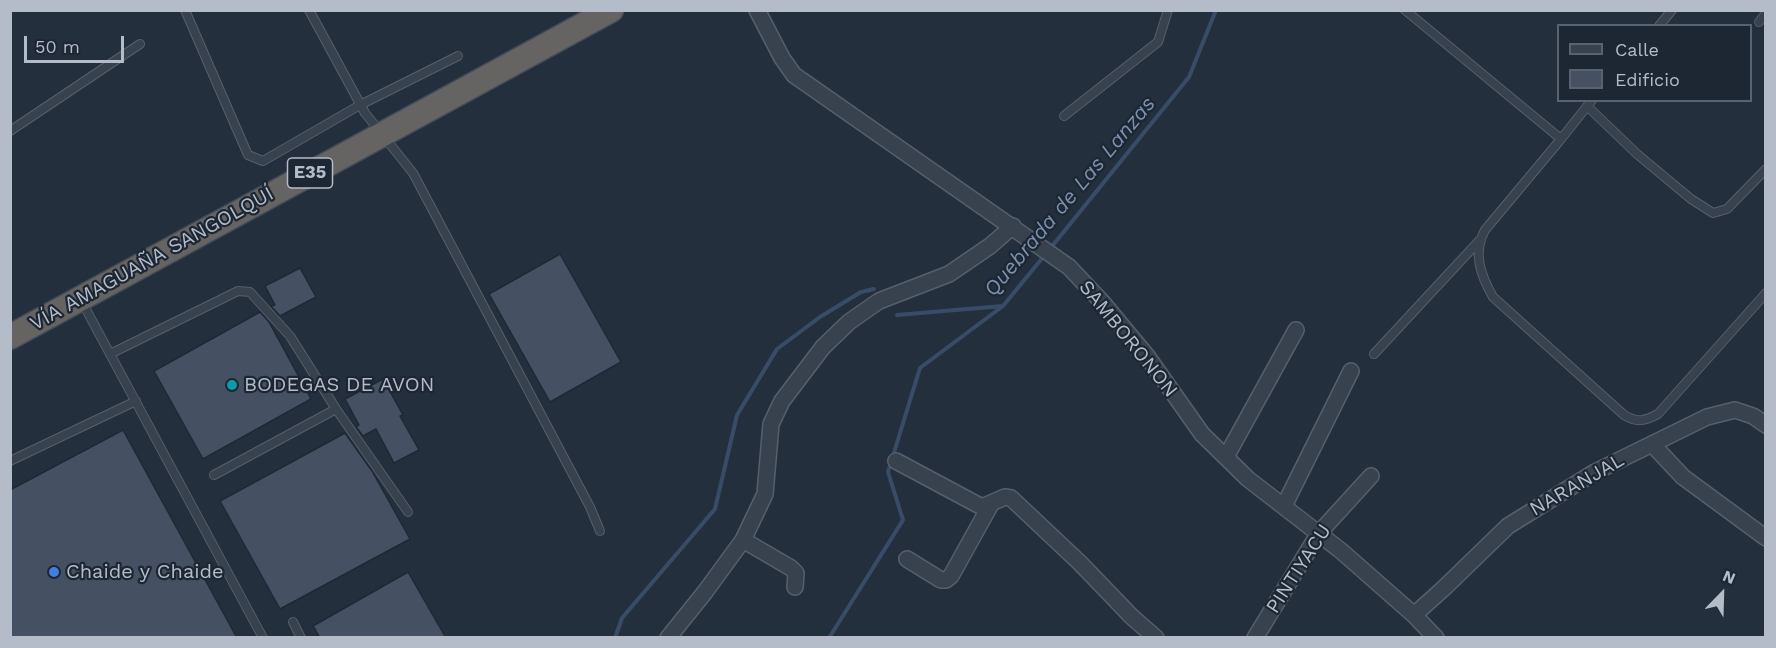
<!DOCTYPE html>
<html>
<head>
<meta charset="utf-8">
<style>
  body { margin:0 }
  #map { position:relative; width:1776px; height:648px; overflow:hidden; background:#242f3e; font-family:"Work Sans",sans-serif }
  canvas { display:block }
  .frame { position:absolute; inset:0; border:12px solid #b4bcc9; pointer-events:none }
  .legend { position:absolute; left:1557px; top:24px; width:195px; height:78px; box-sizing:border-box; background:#1d2633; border:2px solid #59626f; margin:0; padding:8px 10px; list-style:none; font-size:18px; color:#b4bcc9 }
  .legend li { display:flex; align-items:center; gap:12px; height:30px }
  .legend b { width:30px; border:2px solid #59626f }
  .north { position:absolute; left:1692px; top:564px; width:60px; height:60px; -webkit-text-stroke:4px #1d2633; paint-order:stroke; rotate:23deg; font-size:16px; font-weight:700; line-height:24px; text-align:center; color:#b4bcc9 }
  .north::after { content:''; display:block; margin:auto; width:21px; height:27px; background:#b4bcc9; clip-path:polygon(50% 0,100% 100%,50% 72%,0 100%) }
  .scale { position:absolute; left:24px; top:36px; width:100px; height:27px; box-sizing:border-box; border:3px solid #b4bcc9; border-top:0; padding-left:8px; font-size:18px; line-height:21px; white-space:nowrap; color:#b4bcc9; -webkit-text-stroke:4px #1d2633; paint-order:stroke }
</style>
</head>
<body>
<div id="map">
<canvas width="1776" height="648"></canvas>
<div class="frame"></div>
<ul class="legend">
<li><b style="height:8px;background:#38414e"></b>Calle</li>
<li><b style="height:16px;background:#455162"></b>Edificio</li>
</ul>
<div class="north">N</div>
<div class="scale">50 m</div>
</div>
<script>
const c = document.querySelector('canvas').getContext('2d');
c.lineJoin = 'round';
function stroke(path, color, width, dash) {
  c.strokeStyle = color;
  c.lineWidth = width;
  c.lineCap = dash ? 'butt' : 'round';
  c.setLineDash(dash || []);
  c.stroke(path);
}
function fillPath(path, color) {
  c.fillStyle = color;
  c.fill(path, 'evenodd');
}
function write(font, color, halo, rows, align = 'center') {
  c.font = font + ' "Work Sans",sans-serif';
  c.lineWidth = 4.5;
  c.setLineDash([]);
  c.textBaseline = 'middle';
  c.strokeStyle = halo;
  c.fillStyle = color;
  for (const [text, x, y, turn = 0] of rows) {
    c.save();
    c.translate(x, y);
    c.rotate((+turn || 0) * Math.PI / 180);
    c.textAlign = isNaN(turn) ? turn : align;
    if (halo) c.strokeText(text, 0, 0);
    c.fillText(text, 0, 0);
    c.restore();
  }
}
stroke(new Path2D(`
  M 1049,250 L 1189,77 L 1216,10
  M 897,315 L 1003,306
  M 615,638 L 622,618 L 715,509 L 737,415 L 777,349 L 820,317 L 861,292 L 874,289
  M 829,638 L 903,520 L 888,472 L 920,368 L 1003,306 L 1044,256`), '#394c67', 4);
const building = new Path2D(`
  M 560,254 L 621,362 L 550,402 L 489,294 Z
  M 300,268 L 316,297 L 280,316 L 271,306 L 275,305 L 265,286 Z
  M 260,312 L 269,322 L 311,399 L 203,459 L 154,371 Z
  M 383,379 L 403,415 L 400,416 L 419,450 L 394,463 L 376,429 L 363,436 L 356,427 L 359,425 L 345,399 Z
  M 123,430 L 237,638 L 10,638 L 10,490 Z
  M 345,433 L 372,471 L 410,539 L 280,609 L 220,501 Z
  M 408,572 L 446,638 L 320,638 L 313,626 Z`);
fillPath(building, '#455162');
stroke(building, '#1f2835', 1.5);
const service = new Path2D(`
  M 185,10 L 248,155 L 263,161 L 360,105 L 458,56
  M 309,10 L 365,113 L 413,173 L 590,507 L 600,531
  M 1405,10 L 1561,139 L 1485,230 C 1472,253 1481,276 1493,297 L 1624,415 C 1637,423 1645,421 1658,414 L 1766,293
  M 1759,22 L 1766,13
  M 1659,26 L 1672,10
  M 1587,106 L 1637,154 L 1691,199 L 1713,213 L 1727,209 L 1766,169
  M 1064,116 L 1158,42 L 1168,10
  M 10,131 L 140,44
  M 1561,139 L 1592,100
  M 82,302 L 263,638
  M 110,354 L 238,291 L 250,292 L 290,336 L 336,409 L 408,512
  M 1374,354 L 1479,241
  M 10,461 L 136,401
  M 214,475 L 336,409
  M 293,622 L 301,638`);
const minor = new Path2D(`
  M 757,10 L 782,58 L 794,75 L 1069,267 L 1103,303 L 1147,356 L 1202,434 L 1248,479 L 1340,550 L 1414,615 L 1436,638
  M 1652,444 L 1683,477 L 1766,538
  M 1226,457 L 1296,330
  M 896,461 L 982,507 L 1005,497 L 1011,498 L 1080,563 L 1132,617 L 1156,638
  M 1284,506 L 1351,371
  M 743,540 L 791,568 L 796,573 L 795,587
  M 907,559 L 941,580 L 946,580 L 951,576 L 991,504
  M 1414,615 L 1443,589 L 1508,526 L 1595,472 L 1707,417 L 1735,410 L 1753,416 L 1766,425
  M 668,638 L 705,592 L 743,540 L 765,494 L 771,424 L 782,401 L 823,347 L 849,322 L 879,301 L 949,274 L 990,246 L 1013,226
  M 1255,638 L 1319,533 L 1371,476`);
const trunk = new Path2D(`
  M 10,337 L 611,10`);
stroke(service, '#565f6c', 10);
stroke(minor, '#565f6c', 18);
stroke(trunk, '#434c59', 27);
stroke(service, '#38414e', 8);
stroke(minor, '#38414e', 15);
stroke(trunk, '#656462', 24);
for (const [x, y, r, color] of [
  [232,385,6,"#0f9aa8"],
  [54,572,6,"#3f7fe0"]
]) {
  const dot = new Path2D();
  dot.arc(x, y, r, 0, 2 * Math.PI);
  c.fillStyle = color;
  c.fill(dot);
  stroke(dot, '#1d2633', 2);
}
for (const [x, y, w] of [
  [310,173,45]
]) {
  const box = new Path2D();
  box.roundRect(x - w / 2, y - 15, w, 30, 4.5);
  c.fillStyle = '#1d2633';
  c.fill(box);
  stroke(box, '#b4bcc9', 1.5);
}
write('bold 18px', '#b4bcc9', null, [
  ["E35",310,173]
]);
write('20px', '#b4bcc9', '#1d2633', [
  ["VÍA AMAGUAÑA SANGOLQUÍ",152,259,-29],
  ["SAMBORONON",1128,339,51],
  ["NARANJAL",1577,485,-30],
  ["PINTIYACU",1299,569,-57]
]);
write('20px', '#b4bcc9', '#1d2633', [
  ["BODEGAS DE AVON",244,385],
  ["Chaide y Chaide",66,572]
], 'left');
write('italic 21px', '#7c92b1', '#1d2633', [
  ["Quebrada de Las Lanzas",1070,197,-50]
]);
</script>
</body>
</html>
